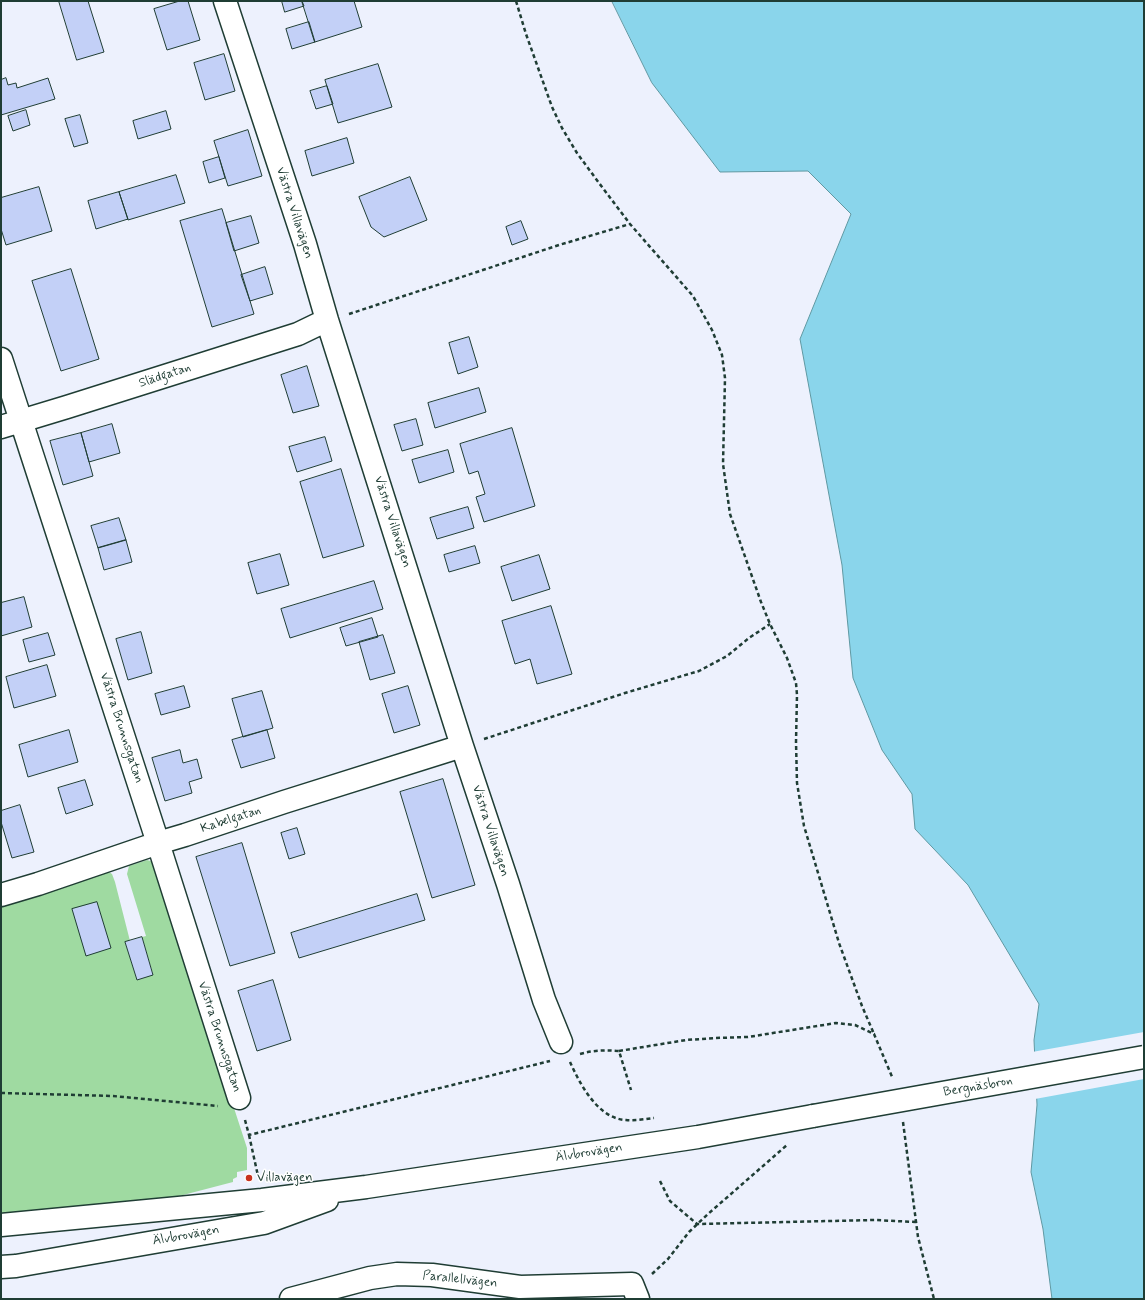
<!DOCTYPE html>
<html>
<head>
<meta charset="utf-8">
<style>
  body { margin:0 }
  #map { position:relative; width:1145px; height:1300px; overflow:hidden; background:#edf1fd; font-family:Mynerve,sans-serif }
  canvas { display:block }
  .frame { position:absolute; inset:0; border:2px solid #1f3d34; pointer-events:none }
</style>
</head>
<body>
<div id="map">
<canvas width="1145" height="1300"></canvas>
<div class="frame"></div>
</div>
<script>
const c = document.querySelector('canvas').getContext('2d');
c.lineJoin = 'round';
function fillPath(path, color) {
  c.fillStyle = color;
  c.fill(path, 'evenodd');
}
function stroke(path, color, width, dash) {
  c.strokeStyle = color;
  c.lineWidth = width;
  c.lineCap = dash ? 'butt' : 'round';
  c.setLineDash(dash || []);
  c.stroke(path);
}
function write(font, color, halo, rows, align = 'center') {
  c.font = font + ' Mynerve,sans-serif';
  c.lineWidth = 3;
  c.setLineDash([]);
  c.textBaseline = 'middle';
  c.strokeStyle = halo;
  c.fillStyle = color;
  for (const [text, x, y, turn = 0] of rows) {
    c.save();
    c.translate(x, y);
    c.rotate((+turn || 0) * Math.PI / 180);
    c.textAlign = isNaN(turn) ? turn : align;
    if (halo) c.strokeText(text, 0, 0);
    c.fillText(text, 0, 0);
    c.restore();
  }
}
fillPath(new Path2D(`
  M 147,860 L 154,862 L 247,1148 L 247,1170 L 237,1172 L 237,1177 L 233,1179 L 233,1182 L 164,1200 L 1,1215 L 1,906 L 109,872 L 112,874 L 115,882 L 130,941 L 125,942 L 137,980 L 153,974 L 142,937 L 146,936 L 127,874 L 129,866 Z`), '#9fdaa1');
const water = new Path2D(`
  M 612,1 L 1144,1 L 1144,1299 L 1052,1299 L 1043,1229 L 1031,1172 L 1037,1105 L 1034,1040 L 1039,1004 L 968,885 L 915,829 L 912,794 L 882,750 L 853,678 L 842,565 L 800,339 L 851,214 L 808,171 L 720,172 L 652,83 Z`);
fillPath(water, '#8ad5eb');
stroke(water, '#5f98a2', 1);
fillPath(new Path2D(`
  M 1144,1032 L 1144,1079 L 1035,1099 L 1032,1052 Z`), '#edf1fd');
const building = new Path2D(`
  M 59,1 L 88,1 L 104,52 L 77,60 Z
  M 180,1 L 188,1 L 200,40 L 167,50 L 154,9 Z
  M 282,1 L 302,1 L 304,6 L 285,12 Z
  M 302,1 L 354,1 L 362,27 L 315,42 Z
  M 309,22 L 315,42 L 292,49 L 286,29 Z
  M 224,54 L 235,91 L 205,100 L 194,63 Z
  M 378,64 L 392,107 L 338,123 L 325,80 Z
  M 6,78 L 8,85 L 16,83 L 17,88 L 48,78 L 55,99 L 1,115 L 1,80 Z
  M 327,86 L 333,104 L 316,109 L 310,91 Z
  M 26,110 L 30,125 L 13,131 L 8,116 Z
  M 166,111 L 171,129 L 138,139 L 133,121 Z
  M 80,115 L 88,143 L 74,147 L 65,119 Z
  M 248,130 L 262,176 L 228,186 L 214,141 Z
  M 347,138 L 354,163 L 312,176 L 305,151 Z
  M 219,157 L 225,178 L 209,183 L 203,162 Z
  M 176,175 L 185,203 L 128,220 L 119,192 Z
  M 410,177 L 427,220 L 384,237 L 371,227 L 359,197 Z
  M 39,187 L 52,231 L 6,245 L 1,229 L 1,198 Z
  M 119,192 L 128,219 L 96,229 L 88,201 Z
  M 222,209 L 254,314 L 212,327 L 180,221 Z
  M 251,216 L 259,243 L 234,251 L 226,223 Z
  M 521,221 L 528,239 L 512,245 L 506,227 Z
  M 265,267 L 273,294 L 250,301 L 241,275 Z
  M 71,269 L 99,359 L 61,371 L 32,281 Z
  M 469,337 L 478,367 L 458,374 L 449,343 Z
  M 307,366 L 319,406 L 293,413 L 281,375 Z
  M 479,388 L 486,412 L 435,428 L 428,403 Z
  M 416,419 L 423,445 L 402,451 L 394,425 Z
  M 112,424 L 120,453 L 89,462 L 81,433 Z
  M 512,428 L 535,506 L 484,522 L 476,497 L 485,494 L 478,471 L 469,474 L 460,444 Z
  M 81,433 L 93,476 L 63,485 L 50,441 Z
  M 325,437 L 332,461 L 297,472 L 289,447 Z
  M 448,450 L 454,472 L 419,483 L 412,460 Z
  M 341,469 L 364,546 L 323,558 L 300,482 Z
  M 468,507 L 474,528 L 437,539 L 430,518 Z
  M 119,518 L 126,540 L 98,548 L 91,526 Z
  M 126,540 L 132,562 L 104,570 L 98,548 Z
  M 475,546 L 480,563 L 449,572 L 444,555 Z
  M 280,554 L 289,585 L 257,594 L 248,563 Z
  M 539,555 L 550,589 L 512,601 L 501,567 Z
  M 374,581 L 383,609 L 290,638 L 281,609 Z
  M 24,597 L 32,627 L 1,636 L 1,603 Z
  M 551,606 L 572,674 L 537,684 L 530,659 L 515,664 L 502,621 Z
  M 372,618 L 378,637 L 346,646 L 340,628 Z
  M 141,632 L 152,673 L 128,680 L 116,639 Z
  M 48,633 L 55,655 L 29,662 L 23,640 Z
  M 383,635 L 395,673 L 370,680 L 359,642 Z
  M 47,665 L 56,696 L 14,708 L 6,677 Z
  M 184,686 L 190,707 L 161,715 L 155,694 Z
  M 408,686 L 420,725 L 394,733 L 382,694 Z
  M 262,691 L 273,728 L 243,737 L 232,699 Z
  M 69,730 L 78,762 L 28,777 L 19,745 Z
  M 267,730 L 275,758 L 241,768 L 232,740 Z
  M 180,750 L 183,763 L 197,759 L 202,778 L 189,782 L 192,793 L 165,801 L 152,758 Z
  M 443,779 L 475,885 L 432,898 L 400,792 Z
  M 85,780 L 93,805 L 66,814 L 58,788 Z
  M 20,805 L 34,852 L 12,858 L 1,822 L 1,811 Z
  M 297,828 L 305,854 L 289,859 L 281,833 Z
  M 242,843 L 275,953 L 230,966 L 196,857 Z
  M 417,894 L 425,920 L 299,958 L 291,933 Z
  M 97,902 L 111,948 L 86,956 L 72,909 Z
  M 142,937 L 153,975 L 137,980 L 125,942 Z
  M 273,980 L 291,1040 L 257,1051 L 238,991 Z`);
fillPath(building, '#c3d0f7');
stroke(building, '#1f3d34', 1);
const minor = new Path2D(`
  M 225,1 L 305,244 L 327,320 L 462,746 L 508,884 L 544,1000 L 561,1042
  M 1,359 L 158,843 L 239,1098
  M 1,427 L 67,407 L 298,334 L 327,320
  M 1,895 L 38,884 L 158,843 L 185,835 L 284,802 L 462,746
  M 291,1299 L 370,1278 L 397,1274 L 432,1275 L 520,1287 L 632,1284 L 638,1299`);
const major = new Path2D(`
  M 1,1225 L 262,1200 L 366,1187 L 698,1137 L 813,1116
  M 1,1267 L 16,1266 L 264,1223 L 327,1200`);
stroke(minor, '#1f3d34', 25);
stroke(major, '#1f3d34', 25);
stroke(new Path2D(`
  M 516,1 L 526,34 L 552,107 L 562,128 L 577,153 L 599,183 L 630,224 L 693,296 L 712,330 L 722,355 L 725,378 L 723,464 L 730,514 L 761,602 L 770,624 L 787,658 L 796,683 L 797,695 L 796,742 L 797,783 L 804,826 L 839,943 L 862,1006 L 874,1034
  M 349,314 L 559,245 L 630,224
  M 484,739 L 625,693 L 699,671 L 727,656 L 749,638 L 770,624
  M 619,1051 L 686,1040 L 716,1038 L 748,1037 L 836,1023 L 855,1025 L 874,1034 L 893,1079
  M 580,1054 C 594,1050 606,1050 619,1051 L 631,1090
  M 570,1062 C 580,1084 598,1119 626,1120 C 635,1121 645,1119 654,1118
  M 1,1093 L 113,1096 L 218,1106
  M 245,1120 L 249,1135 L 550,1061
  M 903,1122 L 918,1237 L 934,1299
  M 249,1135 L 258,1176
  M 660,1181 L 670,1201 L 697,1224 L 875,1220 L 916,1222
  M 652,1274 L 668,1259 L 689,1232 L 708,1214 L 787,1145`), '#1f3d34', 2.5, [4, 3]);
stroke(minor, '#fff', 22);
stroke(major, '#fff', 22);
const majorBridge = new Path2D(`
  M 813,1116 L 1144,1057`);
stroke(majorBridge, '#1f3d34', 25, []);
stroke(majorBridge, '#fff', 22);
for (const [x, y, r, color] of [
  [249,1178,4,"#c8321e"]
]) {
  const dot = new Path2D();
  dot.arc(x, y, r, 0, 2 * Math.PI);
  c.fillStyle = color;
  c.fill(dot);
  stroke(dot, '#fff', 1.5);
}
write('13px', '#1f3d34', '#fff', [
  ["Västra Villavägen",294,213,72],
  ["Slädgatan",165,376,-18],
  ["Västra Villavägen",392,522,72],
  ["Västra Brunnsgatan",121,728,72],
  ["Kabelgatan",231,820,-18],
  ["Västra Villavägen",490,831,72],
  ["Västra Brunnsgatan",219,1037,72],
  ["Bergnäsbron",978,1087,-10],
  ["Älvbrovägen",589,1153,-9],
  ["Älvbrovägen",186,1236,-10],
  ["Parallellvägen",460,1280,6]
]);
write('13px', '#1f3d34', '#fff', [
  ["Villavägen",257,1178]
], 'left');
</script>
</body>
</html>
